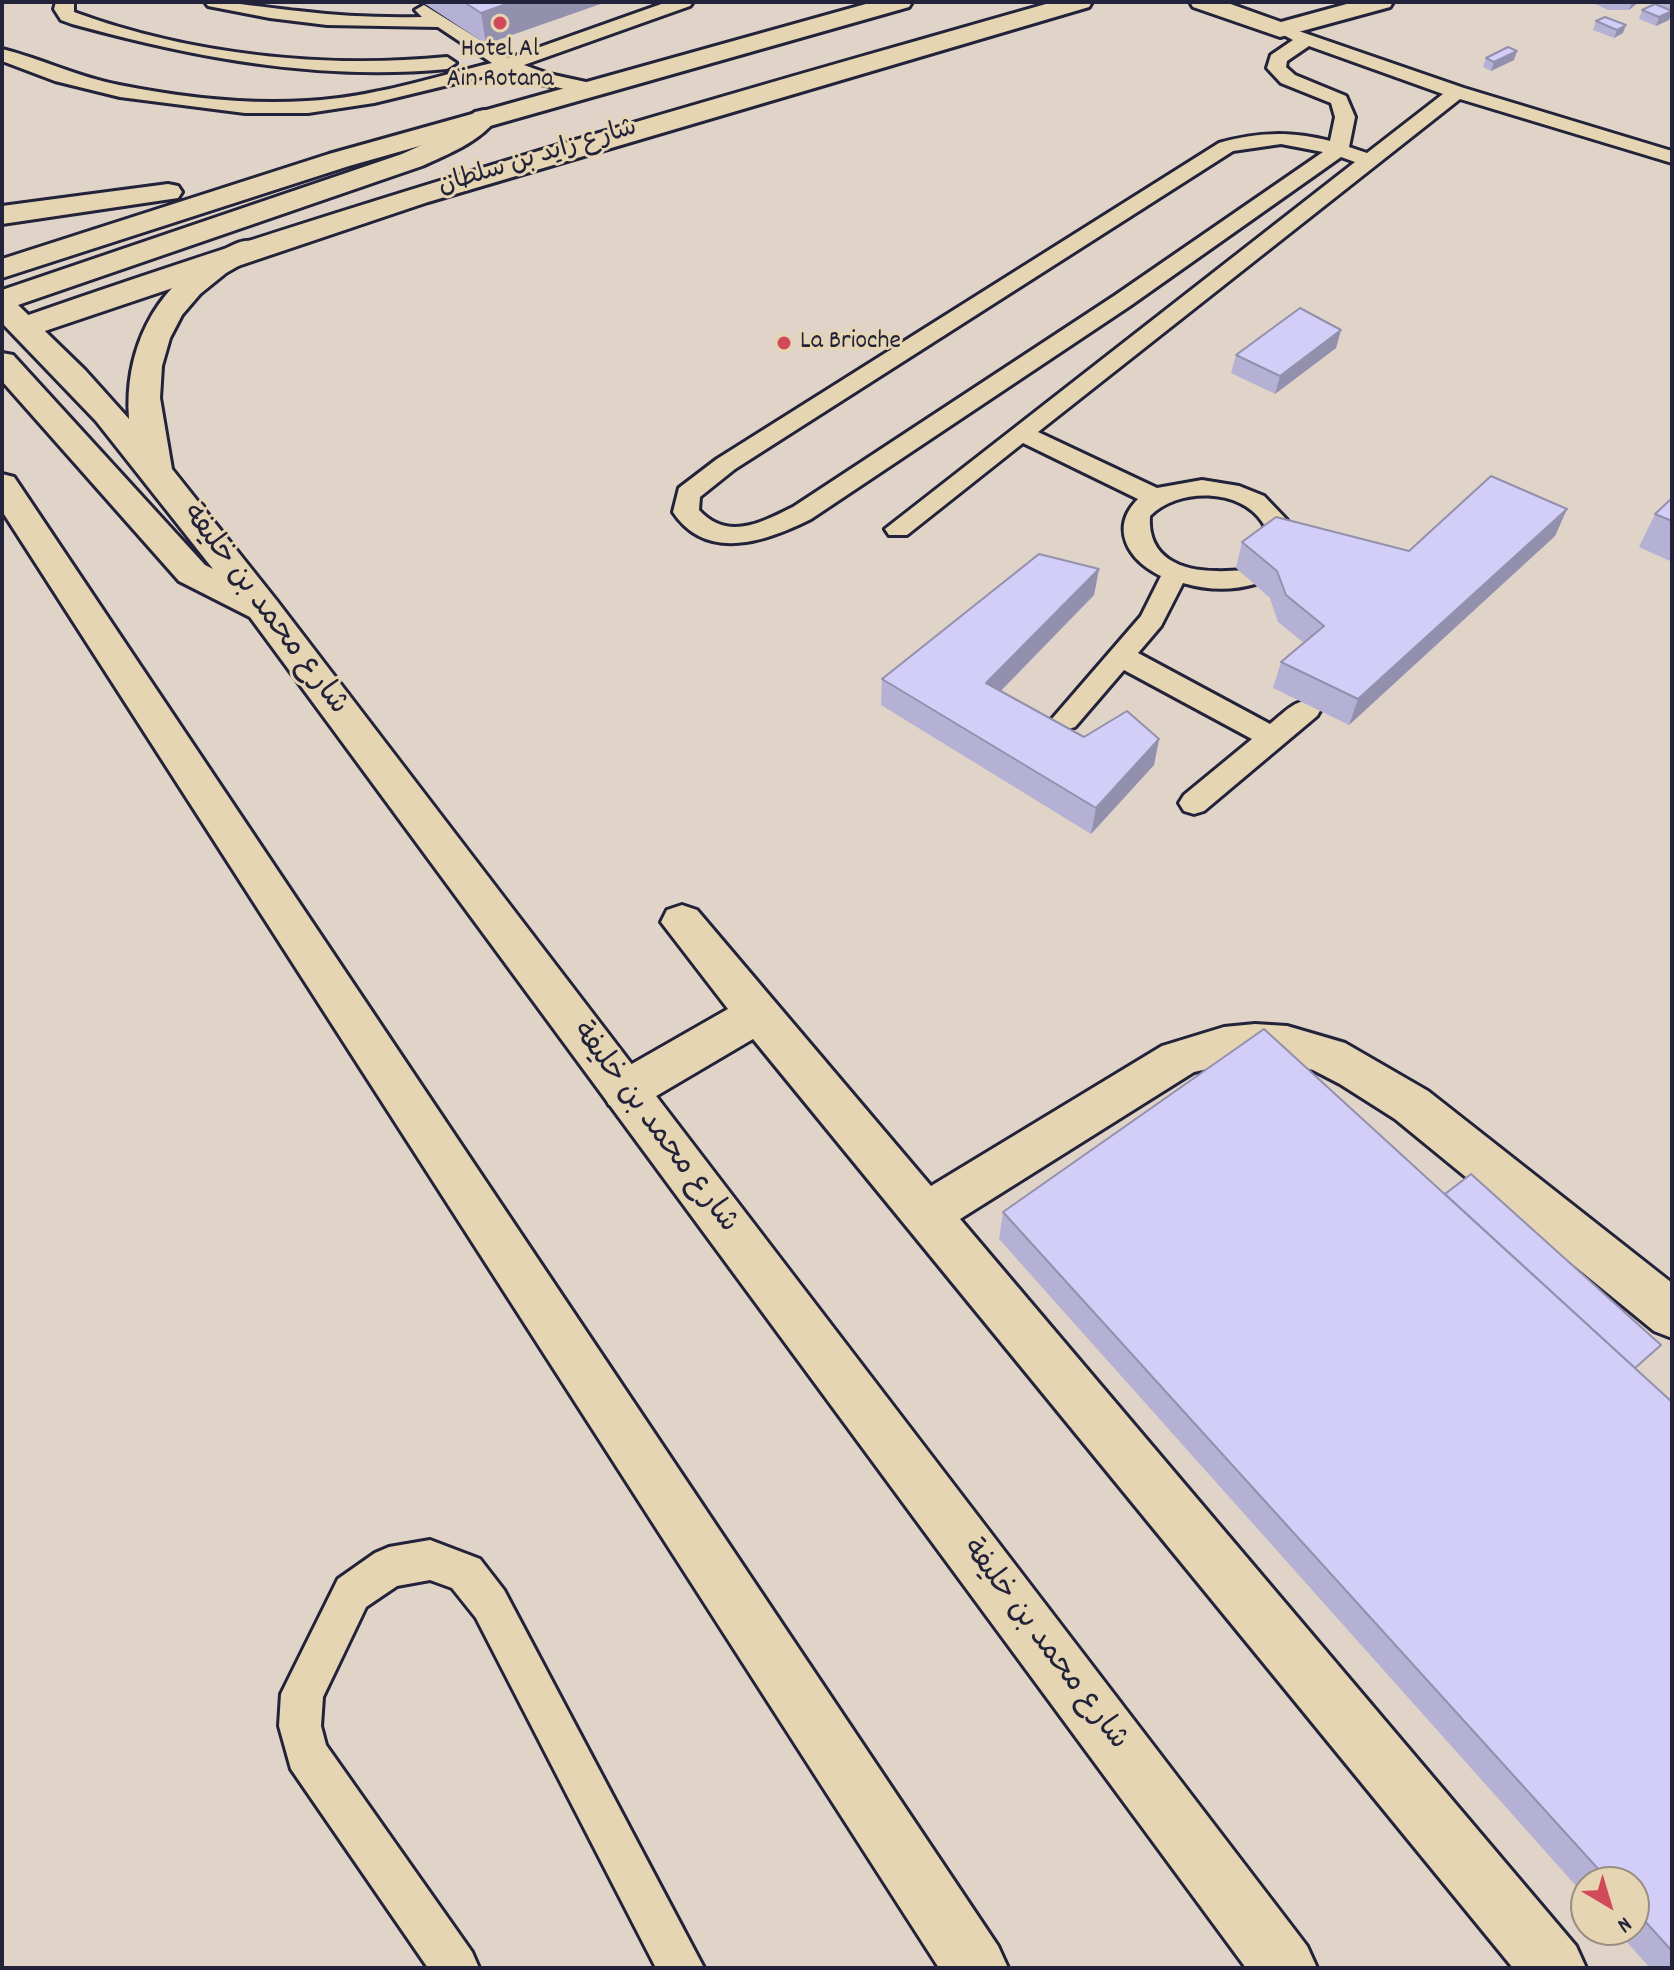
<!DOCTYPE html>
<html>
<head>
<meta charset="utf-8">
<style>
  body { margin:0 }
  #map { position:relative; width:1674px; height:1970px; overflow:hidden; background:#e0d3c7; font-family:Dekko,sans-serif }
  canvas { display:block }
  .frame { position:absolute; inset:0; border:4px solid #22223b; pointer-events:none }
  .north { position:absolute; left:1570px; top:1866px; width:80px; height:80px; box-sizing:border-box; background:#e6d5b2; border:2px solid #988d82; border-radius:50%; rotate:142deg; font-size:22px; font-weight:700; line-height:32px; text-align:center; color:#22223b }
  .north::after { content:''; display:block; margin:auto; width:28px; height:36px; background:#d1495b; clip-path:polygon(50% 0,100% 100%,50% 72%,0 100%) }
</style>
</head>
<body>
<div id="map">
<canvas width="1674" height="1970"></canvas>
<div class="frame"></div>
<div class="north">N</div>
</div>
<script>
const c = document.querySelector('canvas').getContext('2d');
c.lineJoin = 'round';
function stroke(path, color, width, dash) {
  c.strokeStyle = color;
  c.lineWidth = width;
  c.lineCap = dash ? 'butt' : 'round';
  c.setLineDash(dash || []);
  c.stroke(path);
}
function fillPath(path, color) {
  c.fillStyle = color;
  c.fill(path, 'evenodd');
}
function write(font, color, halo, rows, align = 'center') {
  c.font = font + ' Dekko,"Playpen Sans Arabic",sans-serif';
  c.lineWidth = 6;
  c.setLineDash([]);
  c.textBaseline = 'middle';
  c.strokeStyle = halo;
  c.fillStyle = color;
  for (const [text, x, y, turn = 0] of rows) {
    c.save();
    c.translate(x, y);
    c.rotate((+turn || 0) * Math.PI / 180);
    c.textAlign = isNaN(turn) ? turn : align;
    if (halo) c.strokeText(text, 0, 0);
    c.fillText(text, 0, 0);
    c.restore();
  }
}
const lane = new Path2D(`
  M 56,2 L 74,2 L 74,12 C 191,55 324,69 447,57 L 456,63 L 447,69 C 318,81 196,58 72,24 L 61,20 L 54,9 Z
  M 205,2 C 237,2 266,8 298,11 C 339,16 381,18 422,17 L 415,10 L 424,5 L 509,58 L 667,2 L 693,2 L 690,6 L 524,65 L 549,74 L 595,84 L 597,88 L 595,92 L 588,94 L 537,83 L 506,71 L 374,103 L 308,113 L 245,113 L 120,97 L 55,81 L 2,61 L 2,49 C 42,59 78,77 119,85 C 179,97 245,105 307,101 C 369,98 431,78 492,63 L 438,27 L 327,25 L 270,18 L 208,6 Z
  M 1287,27 L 1464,88 L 1672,151 L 1672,163 L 1460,99 L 1038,432 L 1157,488 L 1202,480 L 1239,486 L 1264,496 L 1287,520 L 1296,547 L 1292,553 L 1283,555 L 1274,553 C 1268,544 1268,532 1263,523 C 1240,487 1177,488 1150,516 C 1147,557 1180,571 1217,571 C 1230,572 1243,568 1255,572 L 1259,578 L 1255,584 C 1231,591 1207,590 1183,583 L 1161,626 L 1138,653 L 1270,724 C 1285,712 1297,696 1317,702 L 1321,709 L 1317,716 L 1204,811 L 1194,814 L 1184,811 L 1179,803 L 1184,795 L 1252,739 L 1124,670 L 1075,727 L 1065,730 L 1055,727 L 1051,720 L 1141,616 L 1161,576 C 1128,560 1109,528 1138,499 L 1023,443 L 907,535 L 889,535 L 885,529 L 1355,162 L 1341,157 L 1130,306 L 811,519 C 767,541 707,563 673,512 L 679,488 L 717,459 L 1219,143 C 1258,132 1291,131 1330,141 L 1335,117 L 1331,103 L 1281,83 L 1267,68 L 1271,55 L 1293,40 L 1278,32 ZM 1309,46 L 1443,94 L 1367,153 L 1349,147 L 1355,117 L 1346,96 L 1295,75 L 1286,67 L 1287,61 ZM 1281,144 L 1323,152 L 1114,296 L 793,507 C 761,523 727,541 699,510 L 700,497 L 735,469 L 1233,151 Z
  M 430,1540 L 480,1559 L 504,1590 L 704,1968 L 656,1968 L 476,1618 L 452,1588 L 430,1580 L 397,1586 L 366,1607 L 323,1697 L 321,1726 L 326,1745 L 472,1952 L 479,1968 L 428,1968 L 291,1769 L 279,1726 L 281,1694 L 338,1579 L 375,1553 L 389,1547 Z`);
const street = new Path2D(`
  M 1190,2 L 1225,2 L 1281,22 L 1354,2 L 1393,2 L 1390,7 L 1280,37 L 1193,7 Z
  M 682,905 L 697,910 L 931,1186 L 1162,1046 L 1224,1027 L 1255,1024 L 1287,1026 L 1345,1043 L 1428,1091 L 1672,1283 L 1672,1338 L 1654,1331 L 1395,1119 L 1340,1084 L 1313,1070 L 1287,1063 L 1239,1062 L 1194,1072 L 960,1219 L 1576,1946 L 1586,1968 L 1513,1968 L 753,1039 L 641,1105 L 625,1111 L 609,1105 L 602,1091 L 609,1077 L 728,1009 L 661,922 L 667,910 Z`);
const secondary = new Path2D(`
  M 873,2 L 912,2 L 909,7 L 349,166 L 2,278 L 2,259 L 329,154 Z
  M 1053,2 L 1092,2 L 1089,7 L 428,202 L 36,334 L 25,336 L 14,334 L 10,327 L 14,320 C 356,200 705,101 1053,2 Z
  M 168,184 L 178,186 L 182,192 L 178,198 L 2,224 L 2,206 Z`);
const highway = new Path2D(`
  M 484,110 L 493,112 L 497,118 C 480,142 448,154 422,166 L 18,305 L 85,370 L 129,419 C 124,352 153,289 213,256 C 229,247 241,237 259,242 L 264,248 L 259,254 L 226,273 L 200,294 L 182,315 L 170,338 L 162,366 L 160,398 L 172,469 L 277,601 L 1307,1946 L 1317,1968 L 1246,1968 L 250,617 L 179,581 L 2,381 L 2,353 L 13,355 L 205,565 L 213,569 L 96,421 L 2,323 L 2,290 L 402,154 L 444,135 L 475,112 Z
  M 2,474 L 14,477 L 998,1946 L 1008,1968 L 939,1968 L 2,511 Z`);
stroke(lane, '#22223b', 6);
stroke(street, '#22223b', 6);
stroke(secondary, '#22223b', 6);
stroke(highway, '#22223b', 6);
fillPath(lane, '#e6d5b2');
fillPath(street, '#e6d5b2');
fillPath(secondary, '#e6d5b2');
fillPath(highway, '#e6d5b2');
fillPath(new Path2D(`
  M 422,2 L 606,2 L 486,44 Z
  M 1591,2 L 1639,2 L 1629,10 L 1608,10 Z
  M 1661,2 L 1672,2 L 1672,14 L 1671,14 L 1669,20 L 1656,26 L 1639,19 L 1642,10 L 1659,6 Z
  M 1605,17 L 1623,33 L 1614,38 L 1593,30 L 1596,21 Z
  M 1486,58 L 1514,60 L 1491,71 L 1483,67 Z
  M 1341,330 L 1336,348 L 1275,394 L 1231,373 L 1236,355 Z
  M 1672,498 L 1672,562 L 1639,547 L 1655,514 Z
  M 1567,509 L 1555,536 L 1349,725 L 1273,688 L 1281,662 L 1304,643 L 1278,622 L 1270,598 L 1236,568 L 1242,542 L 1409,551 Z
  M 1099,569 L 1094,595 L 1001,691 L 1084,737 L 1159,739 L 1154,765 L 1091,834 L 881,705 L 882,679 Z
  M 1003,1212 L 1636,1369 L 1672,1402 L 1672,1968 L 1650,1968 L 1616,1930 L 1634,1930 L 1634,1882 L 1586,1882 L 1586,1897 L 999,1239 Z`), '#b5b1d4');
fillPath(new Path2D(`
  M 512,2 L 606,2 L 486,44 L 481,13 Z
  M 1632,2 L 1639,2 L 1629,10 Z
  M 1672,11 L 1669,20 L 1656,26 L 1659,17 Z
  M 1626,25 L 1623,33 L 1614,38 L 1617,30 Z
  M 1517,51 L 1514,60 L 1491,71 L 1494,62 Z
  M 1341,330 L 1336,348 L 1275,394 L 1280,376 Z
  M 1567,509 L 1555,536 L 1349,725 L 1358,699 Z
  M 1099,569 L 1094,595 L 983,709 L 986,683 Z
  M 1159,739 L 1154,765 L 1091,834 L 1096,808 Z`), '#9390ad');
const building = new Path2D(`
  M 464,2 L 512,2 L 481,13 Z
  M 1655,4 L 1672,11 L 1659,17 L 1642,10 Z
  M 1605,17 L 1626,25 L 1617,30 L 1596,21 Z
  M 1508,47 L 1517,51 L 1494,62 L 1486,58 Z
  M 1300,308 L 1341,330 L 1280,376 L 1236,355 Z
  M 1491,476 L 1567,509 L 1358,699 L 1281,662 L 1324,626 L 1286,595 L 1277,571 L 1242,542 L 1276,517 L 1409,551 Z
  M 1672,498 L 1672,521 L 1655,514 Z
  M 1039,554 L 1099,569 L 986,683 L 1084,737 L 1127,711 L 1159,739 L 1096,808 L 882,679 Z
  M 1264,1029 L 1672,1402 L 1672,1951 L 1634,1909 L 1634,1882 L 1610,1882 L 1003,1212 Z
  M 1471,1174 L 1661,1345 L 1635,1368 L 1445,1194 Z`);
fillPath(building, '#d2cef7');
stroke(building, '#9390ad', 2);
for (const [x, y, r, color] of [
  [500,23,8,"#d1495b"],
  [784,343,8,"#d1495b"]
]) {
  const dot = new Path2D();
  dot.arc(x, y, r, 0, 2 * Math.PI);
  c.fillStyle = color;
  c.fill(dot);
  stroke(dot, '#e6d5b2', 3);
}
write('26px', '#22223b', '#e6d5b2', [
  ["Hotel Al",500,51],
  ["Ain Rotana",500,81],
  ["La Brioche",800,343,"left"]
]);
write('26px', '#22223b', '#e6d5b2', [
  ["شارع زايد بن سلطان",538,159,-17]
]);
write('30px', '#22223b', '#e6d5b2', [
  ["شارع محمد بن خليفة",263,611,53],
  ["شارع محمد بن خليفة",653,1129,53],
  ["شارع محمد بن خليفة",1043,1646,53]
]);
</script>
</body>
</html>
